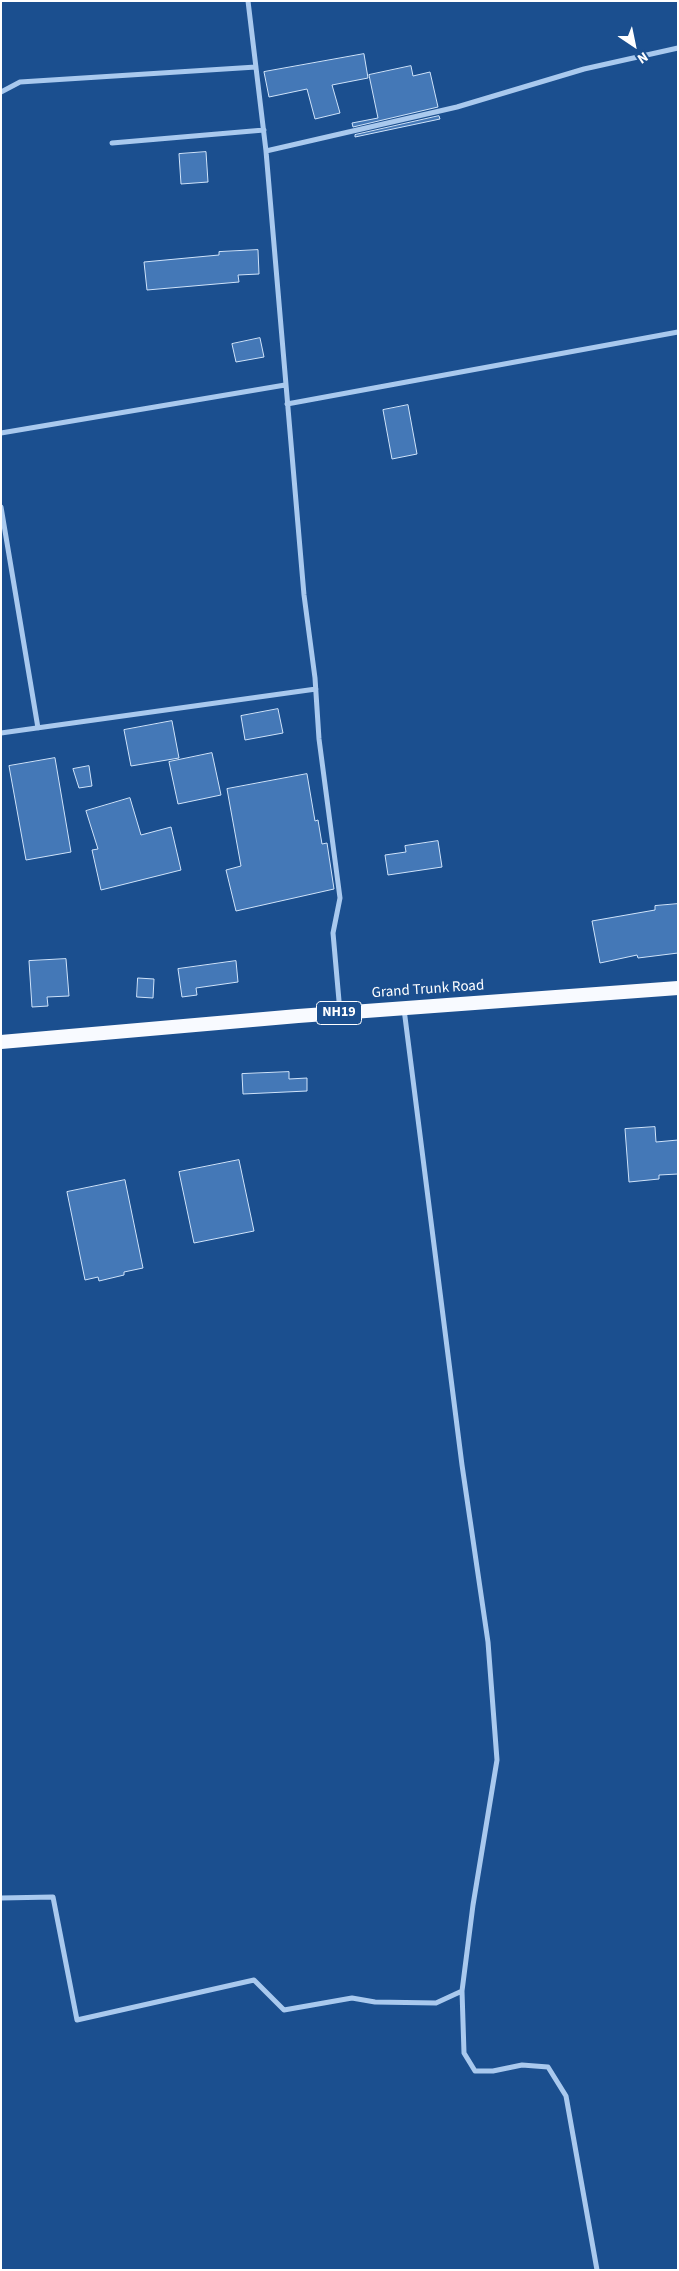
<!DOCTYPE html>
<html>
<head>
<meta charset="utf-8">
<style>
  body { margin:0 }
  #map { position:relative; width:679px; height:2271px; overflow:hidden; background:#1b4f8f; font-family:"Source Sans 3",sans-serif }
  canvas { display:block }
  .frame { position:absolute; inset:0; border:2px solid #fff; pointer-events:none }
  .north { position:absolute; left:609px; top:20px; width:50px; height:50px; -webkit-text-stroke:4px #1b4f8f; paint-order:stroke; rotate:146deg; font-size:14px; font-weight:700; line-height:20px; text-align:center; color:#fff }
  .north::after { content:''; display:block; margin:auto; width:18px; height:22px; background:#fff; clip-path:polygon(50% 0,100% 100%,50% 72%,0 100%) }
</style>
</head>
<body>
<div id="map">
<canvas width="679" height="2271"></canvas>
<div class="frame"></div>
<div class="north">N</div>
</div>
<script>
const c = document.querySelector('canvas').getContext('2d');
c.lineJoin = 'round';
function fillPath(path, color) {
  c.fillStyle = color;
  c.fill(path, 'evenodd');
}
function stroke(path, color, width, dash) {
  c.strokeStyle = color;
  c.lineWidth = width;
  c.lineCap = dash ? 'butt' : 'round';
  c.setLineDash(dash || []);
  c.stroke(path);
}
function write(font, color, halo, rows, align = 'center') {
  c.font = font + ' "Source Sans 3",sans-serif';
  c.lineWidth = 4;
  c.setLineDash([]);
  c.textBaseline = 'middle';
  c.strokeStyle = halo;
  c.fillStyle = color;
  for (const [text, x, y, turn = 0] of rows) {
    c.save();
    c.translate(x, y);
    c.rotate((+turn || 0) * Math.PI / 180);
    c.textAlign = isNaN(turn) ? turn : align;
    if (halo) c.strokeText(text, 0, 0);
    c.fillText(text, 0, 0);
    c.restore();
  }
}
const building = new Path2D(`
  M 364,54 L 368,78 L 332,85 L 340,113 L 315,119 L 307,89 L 269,97 L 264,72 Z
  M 411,66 L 413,76 L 430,72 L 438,107 L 353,127 L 352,123 L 378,118 L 369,75 Z
  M 439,116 L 440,119 L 355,137 L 355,135 Z
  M 206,152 L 208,182 L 181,184 L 179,154 Z
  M 258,250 L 259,274 L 238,275 L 239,282 L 147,290 L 144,262 L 219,255 L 219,252 Z
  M 260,338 L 264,357 L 236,362 L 232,344 Z
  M 408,405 L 417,454 L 392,459 L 383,410 Z
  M 278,709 L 283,733 L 245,740 L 241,716 Z
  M 172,721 L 179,758 L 131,766 L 124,730 Z
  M 212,753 L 221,795 L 178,804 L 169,762 Z
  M 55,758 L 71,852 L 26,860 L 9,766 Z
  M 89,766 L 92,786 L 79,788 L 73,769 Z
  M 307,774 L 315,821 L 318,820 L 322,844 L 327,843 L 334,889 L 236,911 L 226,870 L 241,866 L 227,789 Z
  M 130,798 L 141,835 L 171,827 L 181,870 L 101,890 L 92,850 L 98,849 L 86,811 Z
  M 438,841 L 442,867 L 388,875 L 385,855 L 406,852 L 405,846 Z
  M 678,904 L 678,953 L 638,958 L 637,955 L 600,963 L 592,921 L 655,910 L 655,906 Z
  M 66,959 L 69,996 L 47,997 L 48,1006 L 32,1007 L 29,961 Z
  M 236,961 L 238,982 L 196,988 L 197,995 L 182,997 L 178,969 Z
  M 138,978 L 154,979 L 153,998 L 137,997 Z
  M 289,1072 L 289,1079 L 307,1078 L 307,1091 L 243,1094 L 242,1074 Z
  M 655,1127 L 656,1142 L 678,1140 L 678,1174 L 659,1175 L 659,1179 L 629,1182 L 625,1129 Z
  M 239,1160 L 254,1231 L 194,1243 L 179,1172 Z
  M 125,1180 L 143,1268 L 124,1272 L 124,1275 L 99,1281 L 98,1277 L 85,1280 L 67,1192 Z`);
fillPath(building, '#4478b7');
stroke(building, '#cfe3fa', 1);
stroke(new Path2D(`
  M 248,1 L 266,151 L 304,595 L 315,678 L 319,739 L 340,898 L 333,933 L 340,1012
  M 1,92 L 20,82 L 256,67
  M 112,143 L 264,130
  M 266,151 L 457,107 L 584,69 L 678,48
  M 287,404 L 678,332
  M 1,433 L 285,385
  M 1,507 L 38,728
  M 1,733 L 316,689
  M 404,1009 L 462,1465 L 488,1642 L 497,1760 L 473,1905 L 462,1991
  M 1,1898 L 53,1897 L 77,2020 L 254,1980 L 284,2010 L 352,1998 L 375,2002 L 436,2003 L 462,1991 L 464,2053 L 475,2071 L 493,2071 L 522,2065 L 548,2067 L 566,2096 L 597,2270`), '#a9c9ee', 5);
stroke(new Path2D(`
  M 1,1042 L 298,1016 L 678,988`), '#f8faff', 14);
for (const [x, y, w] of [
  [339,1013,45]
]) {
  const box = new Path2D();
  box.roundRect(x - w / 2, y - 11.5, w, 23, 4);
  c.fillStyle = '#1b4f8f';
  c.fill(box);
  stroke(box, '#fff', 1);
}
write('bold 14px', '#fff', null, [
  ["NH19",339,1013]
]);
write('15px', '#fff', '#1b4f8f', [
  ["Grand Trunk Road",428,990,-4]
]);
</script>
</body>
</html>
